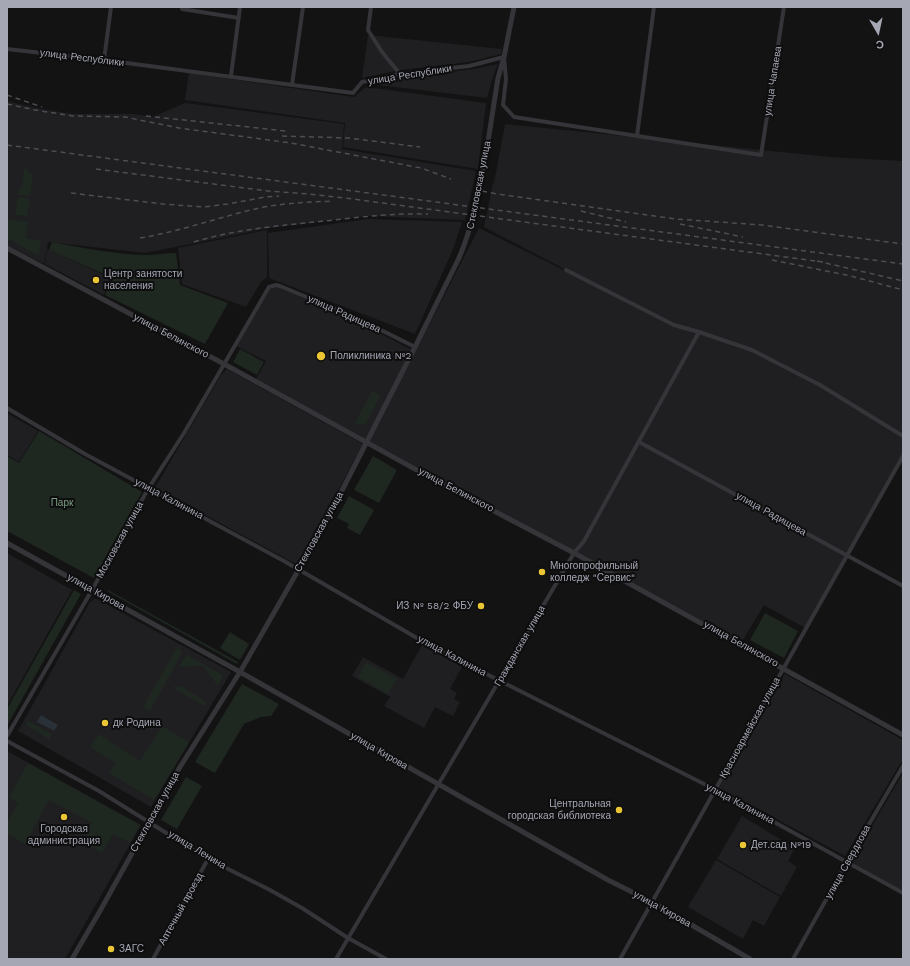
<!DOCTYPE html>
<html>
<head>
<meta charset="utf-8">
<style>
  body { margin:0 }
  #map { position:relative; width:910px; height:966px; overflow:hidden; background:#131314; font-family:"Work Sans",sans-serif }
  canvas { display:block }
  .frame { position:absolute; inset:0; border:8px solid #a5a7b4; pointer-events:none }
  .north { position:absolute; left:858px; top:12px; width:40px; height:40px; -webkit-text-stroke:3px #0e0e0f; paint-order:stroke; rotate:171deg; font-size:11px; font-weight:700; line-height:16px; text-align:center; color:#a5a7b4 }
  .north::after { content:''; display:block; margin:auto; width:14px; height:18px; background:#a5a7b4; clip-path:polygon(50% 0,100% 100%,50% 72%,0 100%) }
</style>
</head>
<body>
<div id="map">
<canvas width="910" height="966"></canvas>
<div class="frame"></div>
<div class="north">С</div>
</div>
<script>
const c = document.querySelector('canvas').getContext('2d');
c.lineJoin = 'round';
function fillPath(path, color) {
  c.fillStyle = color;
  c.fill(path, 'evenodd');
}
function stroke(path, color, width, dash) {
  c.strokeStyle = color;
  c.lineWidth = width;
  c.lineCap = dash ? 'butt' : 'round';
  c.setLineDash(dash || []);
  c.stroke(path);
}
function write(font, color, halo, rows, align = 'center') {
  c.font = font + ' "Work Sans",sans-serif';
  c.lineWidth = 4;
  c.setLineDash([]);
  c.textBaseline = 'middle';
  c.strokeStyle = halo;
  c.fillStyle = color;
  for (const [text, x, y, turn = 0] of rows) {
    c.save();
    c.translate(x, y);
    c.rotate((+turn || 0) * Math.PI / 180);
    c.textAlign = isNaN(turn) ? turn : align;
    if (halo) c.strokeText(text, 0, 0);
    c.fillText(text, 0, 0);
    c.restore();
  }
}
fillPath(new Path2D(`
  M 368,35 L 502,49 L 501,54 L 469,62 L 400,70 L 362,78 Z
  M 498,64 L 492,80 L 487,98 L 370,84 L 400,78 L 474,69 Z
  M 189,73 L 354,97 L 366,87 L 486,103 L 478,169 L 343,147 L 345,123 L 185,100 Z
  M 7,101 L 36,108 L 73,114 L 134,114 L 153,117 L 185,103 L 344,124 L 342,149 L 476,171 L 465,220 L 367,216 L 270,228 L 145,253 L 48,242 L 44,264 L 7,245 Z
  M 505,124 L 830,157 L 903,161 L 903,455 L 805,628 L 764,605 L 741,643 L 369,441 L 479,228 L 622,299 L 484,227 L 493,183 L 494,183 Z
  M 368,219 L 462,222 L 454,247 L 415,334 L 269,278 L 268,233 Z
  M 267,230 L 267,277 L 261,282 L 246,307 L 182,284 L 178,248 Z
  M 47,249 L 111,278 L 104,295 L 45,264 Z
  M 274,287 L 279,287 L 354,320 L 412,350 L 365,440 L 256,379 L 266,361 L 236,346 L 270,289 Z
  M 227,369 L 363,444 L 298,565 L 155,488 L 221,375 Z
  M 7,413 L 38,431 L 19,462 L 7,455 Z
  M 7,553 L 72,590 L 7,706 Z
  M 94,599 L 97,599 L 231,672 L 151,807 L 18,731 L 90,602 Z
  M 422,645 L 462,667 L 450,689 L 457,693 L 454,699 L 460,702 L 453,716 L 435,707 L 424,728 L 384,706 L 390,697 L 352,676 L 363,657 L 403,679 Z
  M 785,674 L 903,740 L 903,759 L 845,856 L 719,788 Z
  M 7,751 L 141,825 L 65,959 L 7,959 Z
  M 903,773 L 903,892 L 851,862 Z
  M 742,816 L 795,848 L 788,861 L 797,867 L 781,896 L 717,859 Z
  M 716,860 L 780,897 L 764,926 L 753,920 L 743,939 L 688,907 Z`), '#1f1f21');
fillPath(new Path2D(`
  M 24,168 L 33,174 L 30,196 L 18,195 L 19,188 L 22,188 Z
  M 18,197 L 30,199 L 27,216 L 15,215 Z
  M 7,219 L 28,222 L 26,238 L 41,241 L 39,256 L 7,238 Z
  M 52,242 C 83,248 114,254 145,255 C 155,255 166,253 176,253 L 180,285 L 228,303 L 205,344 L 105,295 L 113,278 L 49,250 Z
  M 240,349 L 264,362 L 257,375 L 233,362 Z
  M 372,391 L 381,395 L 366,423 L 361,425 L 355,423 Z
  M 39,431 L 142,492 L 94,578 L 7,531 L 7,456 L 19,463 Z
  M 373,456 L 397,470 L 379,503 L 354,490 Z
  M 349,496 L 374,510 L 360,535 L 347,528 L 349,524 L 337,518 Z
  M 74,590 L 81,594 L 7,726 L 7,709 Z
  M 108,590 L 238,662 L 237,664 L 107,591 Z
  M 765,613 L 798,631 L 784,658 L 750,640 Z
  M 230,632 L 249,644 L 240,660 L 220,648 Z
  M 178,646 L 182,653 L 150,711 L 143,707 Z
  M 186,655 L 223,675 L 218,686 L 203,666 L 179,667 Z
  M 366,662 L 397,679 L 388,694 L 358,677 Z
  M 242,684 L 279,704 L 271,716 L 261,717 L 244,724 L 215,773 L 195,762 Z
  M 181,686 L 207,703 L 204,706 L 172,687 Z
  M 28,721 L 52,734 L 49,739 L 26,725 Z
  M 162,726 L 189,742 L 154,800 L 109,773 L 115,763 L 90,747 L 99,734 L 140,761 Z
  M 28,763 L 140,825 L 130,843 L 113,834 L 102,853 L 82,842 L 92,823 L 49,800 L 25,844 L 7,834 L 7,823 L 18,803 L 9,798 Z
  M 186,777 L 202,786 L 177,829 L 161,820 Z`), '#1f2721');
fillPath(new Path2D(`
  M 41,715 L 58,725 L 54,731 L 37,722 Z`), '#2a3038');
stroke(new Path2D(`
  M 182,7 L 182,9 L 239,18
  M 371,7 L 368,30 L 382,52 L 400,74
  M 7,49 L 104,60 L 353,93 L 362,82 L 400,74 L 469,66 L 504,57 L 506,79 L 503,105 L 514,117 L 761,155 L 784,7
  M 104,60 L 111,7
  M 231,76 L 240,7
  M 292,85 L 303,7
  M 637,136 L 654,7
  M 566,270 L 674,325 L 699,332 L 752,350 L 820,385 L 903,436
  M 7,408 L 85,454 L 284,561 L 429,645 L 716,790 L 903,893
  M 639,442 L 903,586
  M 7,736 L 92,590 L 148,489 L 184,433 L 269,287 L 276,285 L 280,286 L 355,317 L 415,347
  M 7,741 L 99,791 L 208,859 L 270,890 L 302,908 L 348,938 L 386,959
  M 153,959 L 208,859
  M 336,959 L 574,553 L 584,541 L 699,332
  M 620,959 L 903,456
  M 793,959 L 847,862 L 903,766`), '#343439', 4);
stroke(new Path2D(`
  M 487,148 L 498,78 L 504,57 L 514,7
  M 7,248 L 224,364 L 435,480 L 574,553 L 903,735
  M 7,543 L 240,672 L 608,880 L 652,902 L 750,959
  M 72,959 L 100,911 L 180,767 L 240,672 L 327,520 L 415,347 L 459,258`), '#343439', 5);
stroke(new Path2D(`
  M 7,95 L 42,107
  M 7,104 L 35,110 L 73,116 L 125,117 L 179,128 L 291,143 L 421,168 L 451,179
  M 146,116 L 286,131
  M 282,136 L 348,138 L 420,147
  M 7,145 L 903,264
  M 96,169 L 268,191 L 309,194 L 345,198 L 823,262
  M 482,191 L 497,194 L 676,219 L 762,225 L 903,244
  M 71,193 L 163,204 L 203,207 L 228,204 L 265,197 L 279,196
  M 581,211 L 626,222
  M 680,224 L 743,237
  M 140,238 C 182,231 222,216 264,207 C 287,203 310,202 334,201
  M 194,242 C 233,230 275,226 315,222 C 352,218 390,213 428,214
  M 772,260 L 851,276 L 903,290
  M 817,261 L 903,281`), '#4d4e54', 1.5, [5, 4]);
stroke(new Path2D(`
  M 459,258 C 474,223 480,186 487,148`), '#343439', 5);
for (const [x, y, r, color] of [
  [96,280,4,"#ebc634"],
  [321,356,5,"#ebc634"],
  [542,572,4,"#ebc634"],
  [481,606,4,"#ebc634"],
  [105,723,4,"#ebc634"],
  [619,810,4,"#ebc634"],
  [64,817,4,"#ebc634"],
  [743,845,4,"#ebc634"],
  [111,949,4,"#ebc634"]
]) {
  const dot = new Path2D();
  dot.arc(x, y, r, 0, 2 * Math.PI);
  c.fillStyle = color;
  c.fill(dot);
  stroke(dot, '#0e0e0f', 1.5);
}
write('10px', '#a5a7b4', '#0e0e0f', [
  ["улица Республики",82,58,7],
  ["улица Республики",410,75,-9],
  ["улица Чапаева",773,81,-81],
  ["Стекловская улица",479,185,-79],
  ["улица Радищева",344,314,24],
  ["улица Белинского",171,336,28],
  ["улица Белинского",456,490,28],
  ["улица Калинина",169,499,28],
  ["улица Радищева",771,514,29],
  ["Стекловская улица",319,532,-61],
  ["Московская улица",120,540,-61],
  ["улица Кирова",96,592,29],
  ["улица Белинского",741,644,29],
  ["Гражданская улица",520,646,-60],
  ["улица Калинина",452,656,28],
  ["Красноармейская улица",750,728,-61],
  ["улица Кирова",379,751,30],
  ["улица Калинина",740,804,28],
  ["Стекловская улица",155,812,-61],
  ["улица Ленина",197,850,31],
  ["улица Свердлова",848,862,-61],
  ["Аптечный проезд",181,909,-61],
  ["улица Кирова",662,909,29]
]);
write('10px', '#a5a7b4', '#0e0e0f', [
  ["Центр занятости",104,274],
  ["населения",104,286],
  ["Поликлиника №2",330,356],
  ["Многопрофильный",550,566],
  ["колледж \"Сервис\"",550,578],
  ["ИЗ № 58/2 ФБУ",473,606,"right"],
  ["дк Родина",113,723],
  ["Центральная",611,804,"right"],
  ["городская библиотека",611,816,"right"],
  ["Городская",64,829,"center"],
  ["администрация",64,841,"center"],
  ["Дет.сад №19",751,845],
  ["ЗАГС",119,949]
], 'left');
write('10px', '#7c9f83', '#0e0e0f', [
  ["Парк",62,503]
]);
</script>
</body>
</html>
